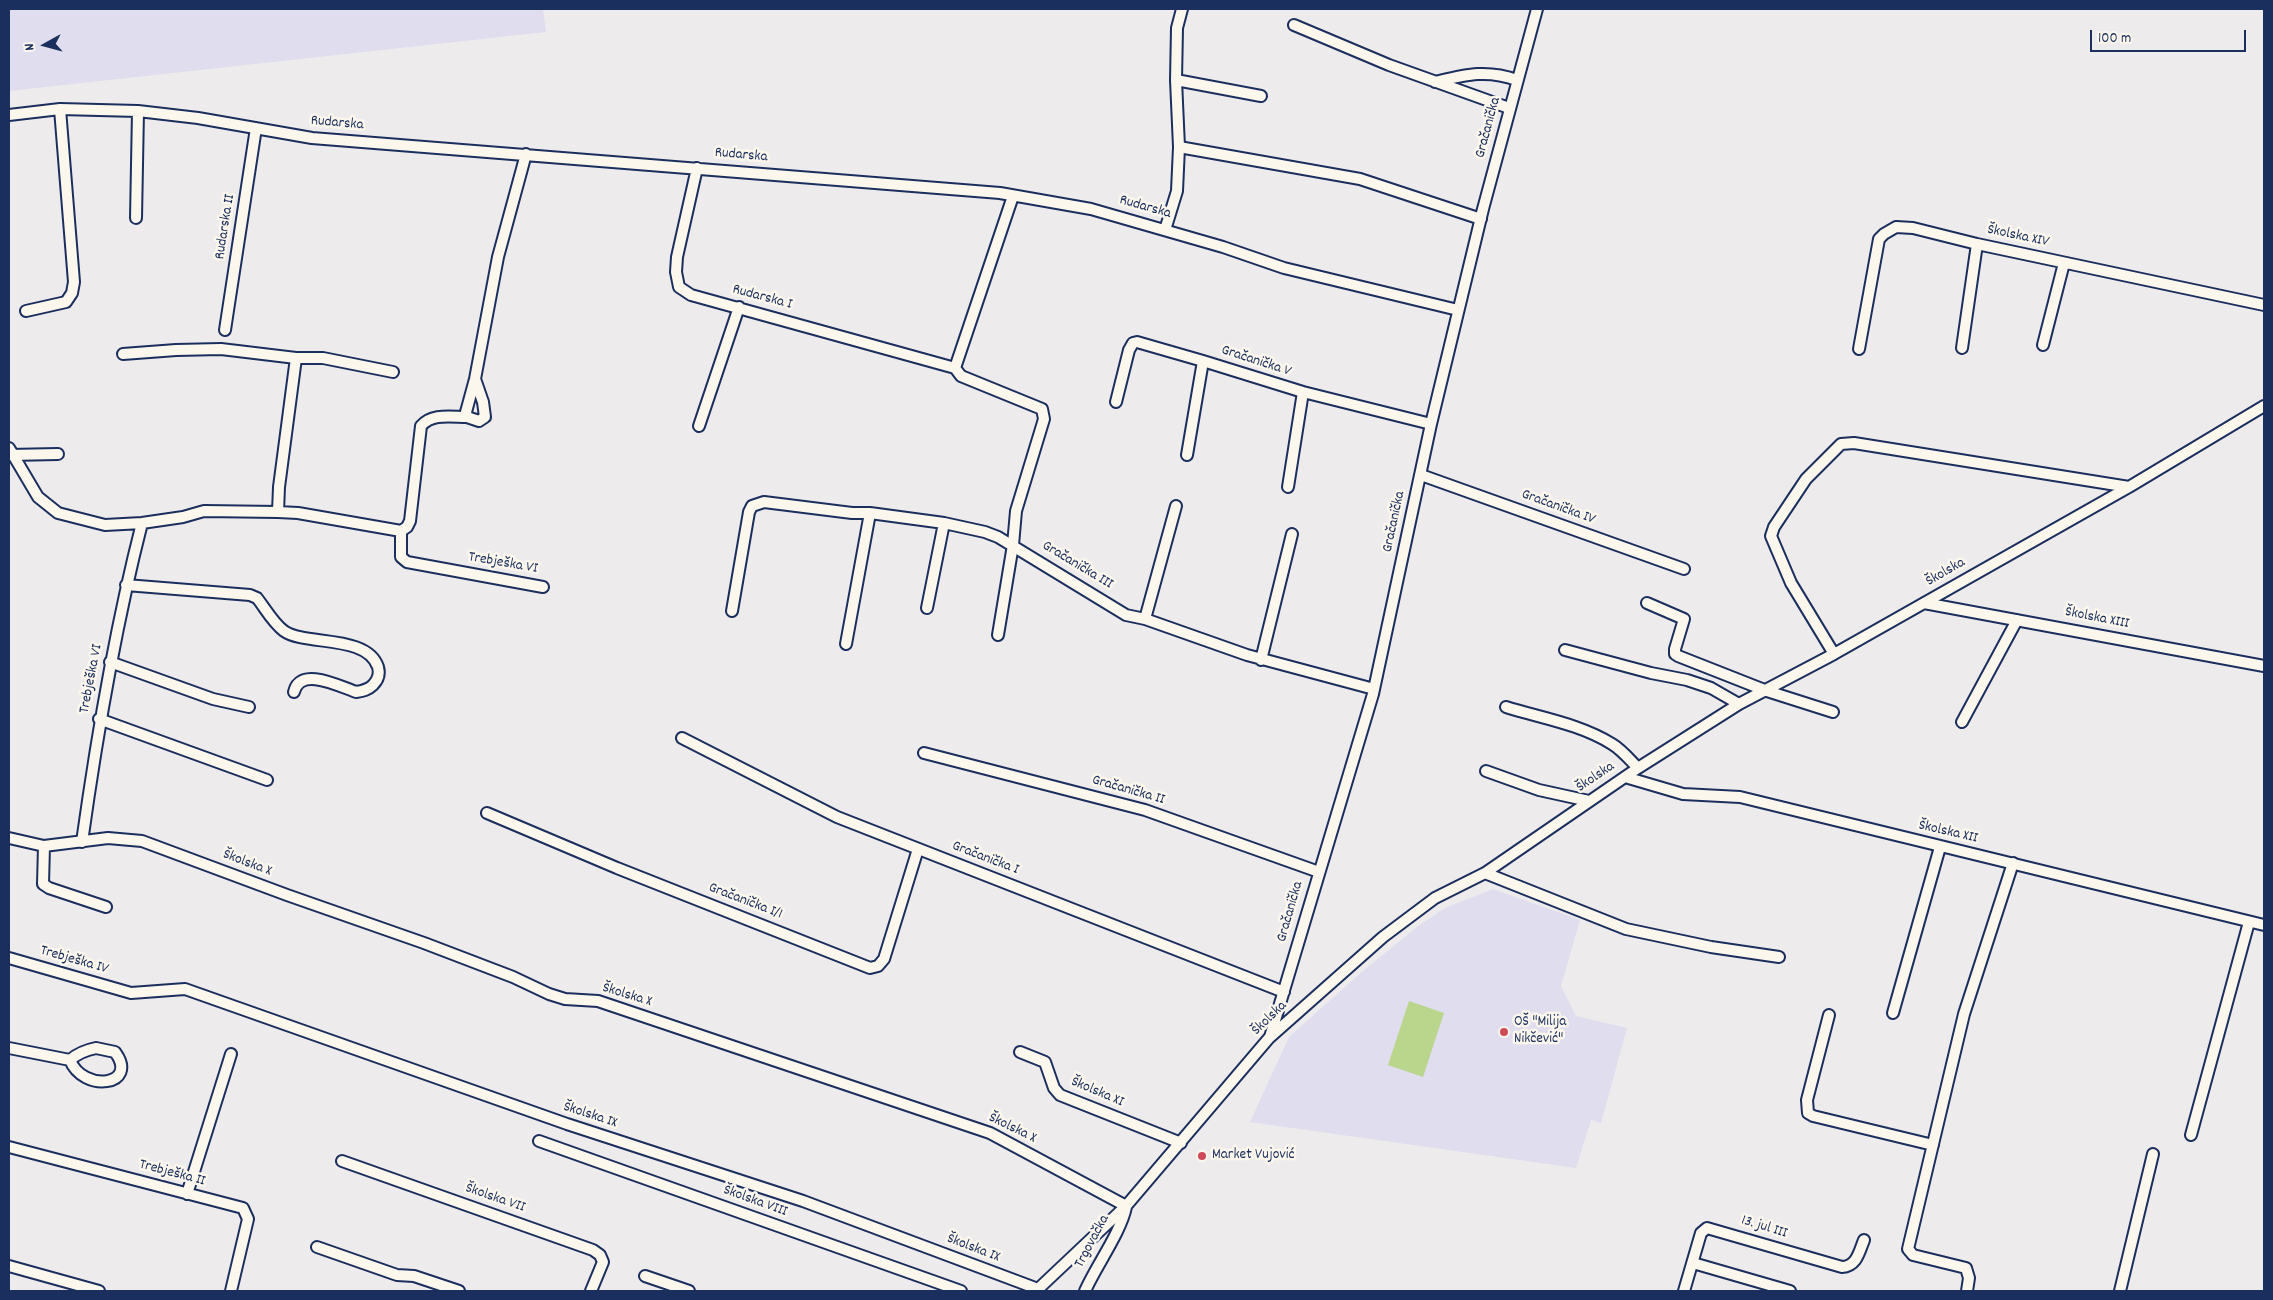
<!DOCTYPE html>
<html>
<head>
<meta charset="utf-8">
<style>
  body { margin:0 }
  #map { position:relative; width:2273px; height:1300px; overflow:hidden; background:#eeebed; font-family:Dekko,sans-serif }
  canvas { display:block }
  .frame { position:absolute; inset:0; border:10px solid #1b2f5e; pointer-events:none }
  .north { position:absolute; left:20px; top:20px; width:50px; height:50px; -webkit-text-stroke:4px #fbf7ec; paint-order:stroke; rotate:263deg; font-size:14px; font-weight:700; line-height:20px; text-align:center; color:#1b2f5e }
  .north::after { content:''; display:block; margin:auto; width:18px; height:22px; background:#1b2f5e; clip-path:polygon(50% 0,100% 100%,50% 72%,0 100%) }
  .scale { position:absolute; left:2090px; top:30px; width:156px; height:22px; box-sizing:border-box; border:2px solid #1b2f5e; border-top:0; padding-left:6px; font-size:15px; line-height:18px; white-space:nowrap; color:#1b2f5e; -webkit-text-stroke:4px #fbf7ec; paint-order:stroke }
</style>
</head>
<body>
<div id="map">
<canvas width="2273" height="1300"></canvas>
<div class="frame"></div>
<div class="north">N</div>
<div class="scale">100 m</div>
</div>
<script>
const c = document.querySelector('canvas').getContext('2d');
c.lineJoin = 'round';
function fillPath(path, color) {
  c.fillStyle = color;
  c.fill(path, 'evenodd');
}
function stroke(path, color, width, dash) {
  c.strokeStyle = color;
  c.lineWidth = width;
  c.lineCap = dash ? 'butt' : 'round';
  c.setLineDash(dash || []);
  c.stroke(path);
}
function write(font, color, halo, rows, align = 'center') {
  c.font = font + ' Dekko,sans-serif';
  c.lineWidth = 5;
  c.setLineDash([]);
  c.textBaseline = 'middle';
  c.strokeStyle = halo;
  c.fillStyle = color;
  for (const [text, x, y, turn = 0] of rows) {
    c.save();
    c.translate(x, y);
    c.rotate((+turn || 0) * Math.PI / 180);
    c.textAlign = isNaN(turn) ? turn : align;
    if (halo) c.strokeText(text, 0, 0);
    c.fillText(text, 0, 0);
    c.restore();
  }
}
fillPath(new Path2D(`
  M 9,9 L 543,9 L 546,32 L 9,91 Z
  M 1493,889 L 1580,920 L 1561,986 L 1576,1016 L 1627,1028 L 1601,1123 L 1591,1120 L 1576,1168 L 1250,1122 L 1289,1037 L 1363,971 L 1417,927 L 1445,908 Z`), '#dfddee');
fillPath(new Path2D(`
  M 1409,1001 L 1444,1013 L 1423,1077 L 1388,1065 Z`), '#bad58c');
const minor = new Path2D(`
  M 1294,25 L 1389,65 L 1509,108
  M 1176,80 L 1261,96
  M 1435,82 C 1465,75 1486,69 1517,80
  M 9,115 L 60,109 L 138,111 L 198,118 L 312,138 L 1000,193 L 1091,209 L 1223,247 L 1284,268 L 1458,310
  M 1179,147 L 1360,179 L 1481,219
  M 697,168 L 677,257 L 676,272 L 679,287 L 691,295 L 955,368
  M 136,218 L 138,111
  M 1165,230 L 1177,191 L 1179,147 L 1176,80 L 1177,28 L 1182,9
  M 26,311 L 66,302 L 72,293 L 74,282 L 60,109
  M 225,330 L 256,128
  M 2043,345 L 2064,263
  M 1962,348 L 1977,244
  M 1859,349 L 1879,239 L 1884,234 L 1896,227 L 1913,228 L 1977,244 L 2264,305
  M 123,354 L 176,350 L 221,349 L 296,358 L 323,358 L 393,372
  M 475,379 L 483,402 L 485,417 L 479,421 L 467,417 L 466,412 L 475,379 L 498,257 L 526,154
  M 1116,402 L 1129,350 L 1133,343 L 1137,342 L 1203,361 L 1303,392 L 1431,424
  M 699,426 L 739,307
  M 9,448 L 38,497 L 58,513 L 105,525 L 142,523 L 183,517 L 204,511 L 278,512 L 298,513 L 401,531 L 401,557 L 407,562 L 543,587
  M 9,455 L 58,454
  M 1187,455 L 1203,361
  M 1421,475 L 1684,569
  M 1288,487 L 1303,392
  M 278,512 L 279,487 L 296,358
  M 401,531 L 407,527 L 410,521 L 421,426 C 432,413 451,417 467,417
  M 126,585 L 250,595 L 257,598 C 265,608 273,623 284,631 C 305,646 367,634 378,667 C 380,674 378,680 373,685 C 368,690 363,691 356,692 C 339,686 300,666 294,692
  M 1647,603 L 1684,619 L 1675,649 L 1675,654 L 1678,656 L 1767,691 L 1833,712
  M 1924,603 L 2264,666
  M 927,608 L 944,523
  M 732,611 L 749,512 L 752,506 L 764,502 L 852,513 L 870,513 L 944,523 L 985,532 L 998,537 L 1126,615 L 1145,619 L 1247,655 L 1374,689
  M 1145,619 L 1176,506
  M 998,635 L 1013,545 L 1016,511 L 1044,419 L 1042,409 L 961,376 L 955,368 L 1013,196
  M 846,644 L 870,513
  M 1565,650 L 1651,673 L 1687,680 L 1711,688 L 1739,704
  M 1834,654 L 1791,583 L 1771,536 L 1774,527 L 1806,479 L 1841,444 L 1854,443 L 2129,487
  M 1261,660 L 1292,534
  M 110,662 L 213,699 L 249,707
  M 1506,707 C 1541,718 1580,724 1612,744 C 1622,750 1630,760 1638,768
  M 99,719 L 267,780
  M 1962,722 L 2017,620
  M 682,738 L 837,817 L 1284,992
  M 924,753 L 1145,810 L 1319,872
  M 1486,771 L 1539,790 L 1589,801
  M 1625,777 L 1683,794 L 1740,797 L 2264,925
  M 487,813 L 617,868 L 870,968 L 878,966 L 884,959 L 918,849
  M 9,838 L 44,846 L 108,838 L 142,841 L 287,895 L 424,943 L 513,977 L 549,994 L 565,999 L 598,1001 L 990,1133 L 1126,1206
  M 82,842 C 97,735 115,628 142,523
  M 44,846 L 43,884 L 49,888 L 106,907
  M 1485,873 L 1626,929 L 1711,947 L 1779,957
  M 9,958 L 131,993 L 185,989 L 567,1124 L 803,1201 L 1038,1289
  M 1893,1013 L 1940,847
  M 1829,1015 L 1807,1100 L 1808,1113 L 1813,1116 L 1933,1145
  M 1270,1037 L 1373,694 L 1431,424 L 1483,209 L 1537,9
  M 9,1048 L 70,1060
  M 96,1048 L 115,1052 C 140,1086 83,1093 70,1060 C 78,1053 86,1050 96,1048 Z
  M 1020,1052 L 1045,1062 L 1054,1088 L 1060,1095 L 1181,1143
  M 2191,1135 L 2249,922
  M 539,1141 L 961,1291
  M 9,1147 L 243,1208 L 248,1219 L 231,1291
  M 342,1161 L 593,1250 L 600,1255 L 603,1262 L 591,1291
  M 187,1194 L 231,1054
  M 317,1247 L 397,1275 L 414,1276 L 459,1291
  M 1693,1263 L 1790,1291
  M 9,1266 L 99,1291
  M 645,1276 L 689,1291
  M 1036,1291 L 1126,1206 L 1269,1038 L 1383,937 L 1435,898 L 1485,873 L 1638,768 L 1739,704 L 1834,654 L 2129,487 L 2264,406
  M 1085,1291 C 1096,1266 1121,1232 1126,1207
  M 1684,1291 L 1701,1233 L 1707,1228 L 1842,1267 C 1857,1266 1859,1252 1864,1240
  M 1967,1291 L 1969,1278 L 1966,1268 L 1913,1255 L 1908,1249 L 1964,1014 L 2013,863
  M 2120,1291 L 2153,1154`);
stroke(minor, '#1b2f5e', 14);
stroke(minor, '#fbf7ec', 10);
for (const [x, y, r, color] of [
  [1504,1032,5,"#d1495b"],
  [1202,1156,5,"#d1495b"]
]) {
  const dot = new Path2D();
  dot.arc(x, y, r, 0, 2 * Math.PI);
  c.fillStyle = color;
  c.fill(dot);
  stroke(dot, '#fbf7ec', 2);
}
write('15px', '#1b2f5e', '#fbf7ec', [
  ["Rudarska",337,124,5],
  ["Gračanička",1489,128,-75],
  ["Rudarska",741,156,5],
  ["Rudarska",1145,208,16],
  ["Rudarska II",226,227,-81],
  ["Školska XIV",2018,237,12],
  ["Rudarska I",762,298,15],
  ["Gračanička V",1256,362,18],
  ["Gračanička IV",1558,508,20],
  ["Gračanička",1395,522,-78],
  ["Trebješka VI",503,564,10],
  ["Gračanička III",1077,566,31],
  ["Školska",1946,573,-30],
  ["Školska XIII",2097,619,11],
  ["Trebješka VI",92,679,-79],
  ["Školska",1596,778,-34],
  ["Gračanička II",1128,791,16],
  ["Školska XII",1948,833,13],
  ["Gračanička I",985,859,21],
  ["Školska X",247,864,21],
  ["Gračanička I/1",745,902,21],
  ["Gračanička",1291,912,-74],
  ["Trebješka IV",74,961,16],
  ["Školska X",627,996,17],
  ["Školska",1270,1019,-44],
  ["Školska XI",1097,1093,23],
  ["Školska IX",590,1116,18],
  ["Školska X",1012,1129,26],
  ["Trebješka II",172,1174,15],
  ["Školska VII",495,1199,19],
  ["Školska VIII",755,1202,20],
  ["13. jul III",1764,1228,17],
  ["Trgovačka",1093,1242,-62],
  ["Školska IX",973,1249,21]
]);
write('15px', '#1b2f5e', '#fbf7ec', [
  ["OŠ \"Milija",1514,1023],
  ["Nikčević\"",1514,1040],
  ["Market Vujović",1212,1156]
], 'left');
</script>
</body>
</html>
